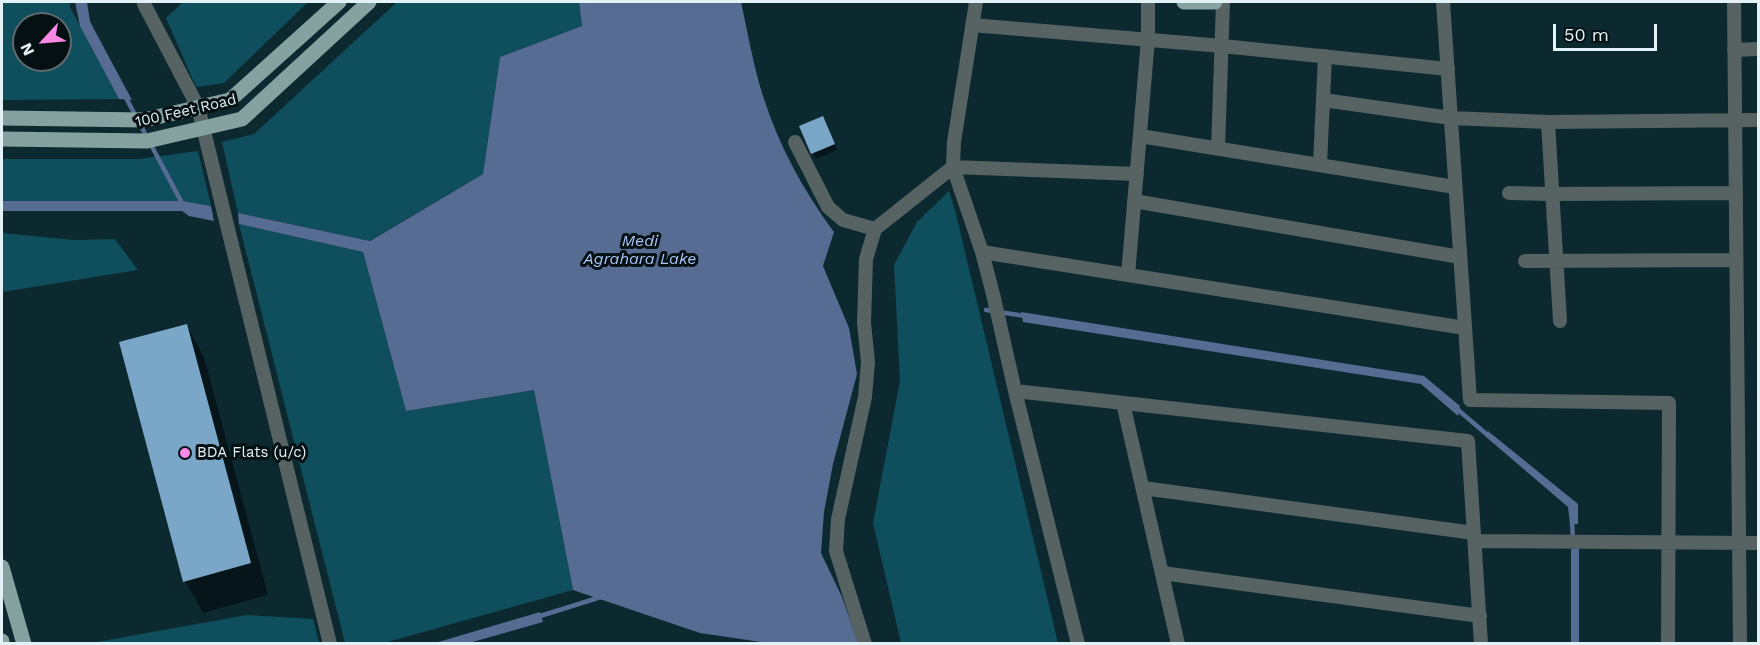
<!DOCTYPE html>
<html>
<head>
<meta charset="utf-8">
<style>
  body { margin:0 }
  #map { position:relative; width:1760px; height:645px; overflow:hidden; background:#0c2930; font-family:"Work Sans",sans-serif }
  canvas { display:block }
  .frame { position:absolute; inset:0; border:3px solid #e2f2f7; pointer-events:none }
  .north { position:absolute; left:12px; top:12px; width:60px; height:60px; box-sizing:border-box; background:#051013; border:2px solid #5d6a6e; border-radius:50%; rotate:244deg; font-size:16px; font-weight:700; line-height:24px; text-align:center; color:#e2f2f7 }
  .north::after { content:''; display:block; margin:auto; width:21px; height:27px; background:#fb87e5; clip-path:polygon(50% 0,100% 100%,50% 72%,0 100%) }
  .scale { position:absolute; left:1553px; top:24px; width:104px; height:27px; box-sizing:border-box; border:3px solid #e2f2f7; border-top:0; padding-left:8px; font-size:18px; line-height:21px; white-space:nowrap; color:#e2f2f7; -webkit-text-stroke:4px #051013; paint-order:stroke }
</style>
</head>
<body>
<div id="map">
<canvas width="1760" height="645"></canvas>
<div class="frame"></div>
<div class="north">N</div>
<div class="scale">50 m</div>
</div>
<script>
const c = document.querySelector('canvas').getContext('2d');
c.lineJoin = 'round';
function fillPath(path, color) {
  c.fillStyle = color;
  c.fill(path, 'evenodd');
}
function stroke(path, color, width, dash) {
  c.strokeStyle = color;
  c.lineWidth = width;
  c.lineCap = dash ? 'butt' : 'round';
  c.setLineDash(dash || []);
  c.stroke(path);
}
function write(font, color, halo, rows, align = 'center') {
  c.font = font + ' "Work Sans",sans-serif';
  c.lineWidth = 6;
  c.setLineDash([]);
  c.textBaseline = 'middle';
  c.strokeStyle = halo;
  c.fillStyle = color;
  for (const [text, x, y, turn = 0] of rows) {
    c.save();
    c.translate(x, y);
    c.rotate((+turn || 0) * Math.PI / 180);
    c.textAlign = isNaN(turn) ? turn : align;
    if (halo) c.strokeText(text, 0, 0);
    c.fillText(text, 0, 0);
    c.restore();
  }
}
fillPath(new Path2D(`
  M 2,2 L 70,2 L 70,7 L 119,99 L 2,100 ZM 24,24 L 60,24 L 60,60 L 24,60 Z
  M 183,2 L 308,2 L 224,83 L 196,87 L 166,18 Z
  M 397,2 L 579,2 L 582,26 L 500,57 L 483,174 L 369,241 L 238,213 L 222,142 L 254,134 Z
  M 198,151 L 211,206 L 182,201 L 2,201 L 2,159 L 139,159 Z
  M 949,191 L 956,214 L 1058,643 L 901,643 L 873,523 L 900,381 L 894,265 L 917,222 Z
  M 239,224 L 363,252 L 406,411 L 534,390 L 573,590 L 384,643 L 345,643 Z
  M 2,233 L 74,240 L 115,239 L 138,270 L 2,292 Z
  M 247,615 L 313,619 L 319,643 L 91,643 Z`), '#0f4e5c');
fillPath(new Path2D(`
  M 75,2 L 87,2 L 90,21 L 95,31 L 132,100 L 119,99 L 80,26 Z
  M 579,2 L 741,2 C 748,33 753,65 763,96 C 779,146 803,190 834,232 L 823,266 L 849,328 L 857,374 L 833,464 L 824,512 L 821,553 L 842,597 L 858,643 L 775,644 L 700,633 L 573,590 L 534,390 L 406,411 L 363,252 L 239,224 L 238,213 L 370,241 L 483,174 L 500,57 L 582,26 Z
  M 2,201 L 182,201 L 211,206 L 214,221 L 189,216 L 182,211 L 2,211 Z
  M 1021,312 L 1424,376 L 1460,406 L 1458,416 L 1421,384 L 1023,322 Z
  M 1488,431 L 1578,504 L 1578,524 L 1570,524 L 1568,507 L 1485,436 Z
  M 1579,548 L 1579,643 L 1571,643 L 1571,549 Z
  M 540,612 L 543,622 L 469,643 L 435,643 Z`), '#576c93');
fillPath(new Path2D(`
  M 826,123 L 837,150 L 816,159 L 812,153 Z
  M 186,325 L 204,357 L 268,595 L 203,613 L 185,581 Z`), '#0007');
stroke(new Path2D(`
  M 125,96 L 182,203
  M 986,310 L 1025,316
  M 1457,409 L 1491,438
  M 1572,520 L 1573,541
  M 537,617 L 601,597`), '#576c93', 4.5);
fillPath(new Path2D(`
  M 823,116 L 835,144 L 811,154 L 799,126 Z
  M 187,324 L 251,563 L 183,582 L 119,342 Z`), '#7aa7c7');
stroke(new Path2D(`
  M 144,2 L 144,4 L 198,107 L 330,644
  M 1443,2 L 1470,400 L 1669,403 L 1668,644
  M 1734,2 L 1740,644
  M 972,25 L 1222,46 L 1448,69
  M 1734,50 L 1758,49
  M 1323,100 L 1451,118 L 1548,122 L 1560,321
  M 1548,122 L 1758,120
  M 1140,136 L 1455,187
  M 795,142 L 828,207 L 843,220 L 875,229
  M 1218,149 L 1223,2
  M 1320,165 L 1325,56
  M 1509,193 L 1551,194 L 1736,193
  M 1134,201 L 1460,257
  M 982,252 L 1465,328
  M 1525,261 L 1736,260
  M 1128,275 L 1148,39 L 1148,2
  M 1015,391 L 1468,441 L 1481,644
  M 1123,403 L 1178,644
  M 1143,488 L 1474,533
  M 1475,541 L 1758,543
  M 1162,573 L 1480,616
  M 865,644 L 836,551 L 838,519 L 865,397 L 868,362 L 864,323 L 866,259 L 875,229 L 953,167 L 954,142 L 976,2
  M 1078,644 L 1015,391 L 993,294 L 982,252 L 953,167 L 1137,174`), '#566362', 14);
stroke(new Path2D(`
  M 1184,2 L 1215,2
  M 2,118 L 144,120 L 230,100 L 339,2
  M 2,139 L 147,141 L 242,119 L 369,2
  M 2,567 L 24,644
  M 2,641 L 2,644`), '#85a1a0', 15);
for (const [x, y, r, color] of [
  [185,453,6,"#fb87e5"]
]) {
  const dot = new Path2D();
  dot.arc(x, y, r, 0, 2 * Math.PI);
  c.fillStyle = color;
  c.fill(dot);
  stroke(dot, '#051013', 2);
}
write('15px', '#e2f2f7', '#051013', [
  ["100 Feet Road",186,111,-13]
]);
write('15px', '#e2f2f7', '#051013', [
  ["BDA Flats (u/c)",197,453]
], 'left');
write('italic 16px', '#acc6fa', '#051013', [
  ["Medi",640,241],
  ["Agrahara Lake",640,259]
]);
</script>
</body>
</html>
